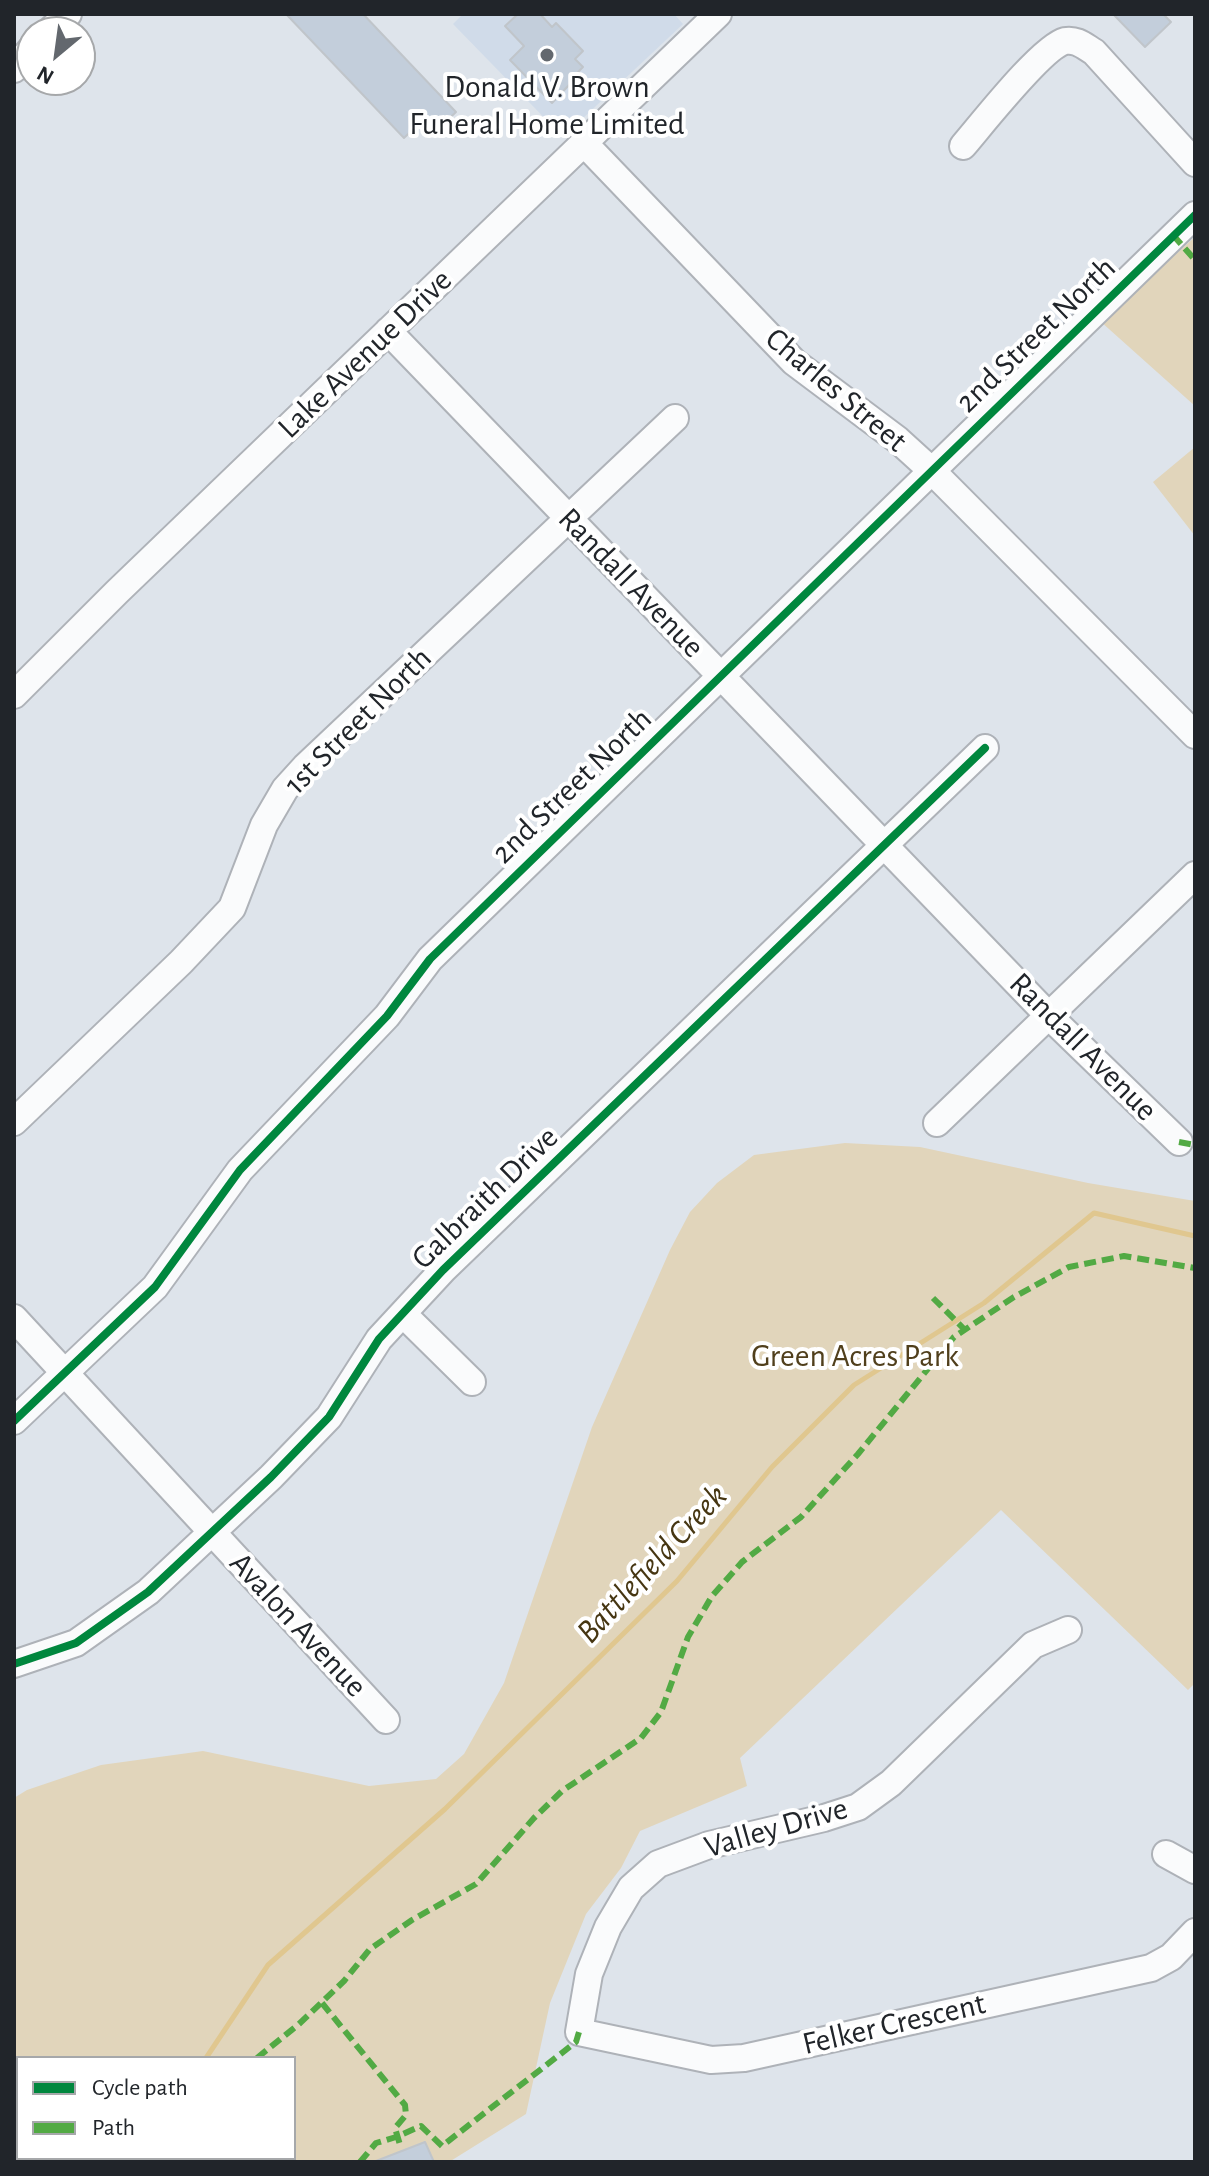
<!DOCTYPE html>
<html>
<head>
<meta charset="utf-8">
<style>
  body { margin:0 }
  #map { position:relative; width:1209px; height:2176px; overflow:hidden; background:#dee4eb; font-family:"Alegreya Sans",sans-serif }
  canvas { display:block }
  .frame { position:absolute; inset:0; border:16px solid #21252a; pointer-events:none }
  .legend { position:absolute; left:16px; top:2056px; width:280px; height:104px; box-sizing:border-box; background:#fff; border:2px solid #a6a8aa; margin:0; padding:10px 14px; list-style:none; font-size:24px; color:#21252a }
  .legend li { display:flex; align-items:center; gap:16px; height:40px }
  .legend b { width:40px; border:2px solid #a6a8aa }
  .north { position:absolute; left:16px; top:16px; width:80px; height:80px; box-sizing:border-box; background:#fff; border:2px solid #a6a8aa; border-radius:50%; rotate:209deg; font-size:22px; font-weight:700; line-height:32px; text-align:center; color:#21252a }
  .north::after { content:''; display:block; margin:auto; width:28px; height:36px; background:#63686e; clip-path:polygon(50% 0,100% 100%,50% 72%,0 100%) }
</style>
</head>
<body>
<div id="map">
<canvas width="1209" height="2176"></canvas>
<div class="frame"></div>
<ul class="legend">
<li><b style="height:10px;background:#00873e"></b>Cycle path</li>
<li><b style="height:10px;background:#52aa44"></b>Path</li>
</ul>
<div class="north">N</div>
</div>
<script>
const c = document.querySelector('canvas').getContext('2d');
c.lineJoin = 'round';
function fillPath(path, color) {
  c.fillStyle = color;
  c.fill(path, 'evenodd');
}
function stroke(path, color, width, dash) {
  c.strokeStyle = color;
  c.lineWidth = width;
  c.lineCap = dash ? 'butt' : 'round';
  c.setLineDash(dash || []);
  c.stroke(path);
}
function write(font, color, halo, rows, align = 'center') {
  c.font = font + ' "Alegreya Sans",sans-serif';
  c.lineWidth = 8;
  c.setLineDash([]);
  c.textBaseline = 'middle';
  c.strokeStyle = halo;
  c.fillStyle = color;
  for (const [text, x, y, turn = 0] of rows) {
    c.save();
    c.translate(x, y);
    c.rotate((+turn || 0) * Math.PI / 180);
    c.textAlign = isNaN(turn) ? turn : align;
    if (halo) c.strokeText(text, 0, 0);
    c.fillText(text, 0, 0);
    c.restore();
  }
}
fillPath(new Path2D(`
  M 463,14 L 674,14 L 683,24 L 563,137 L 453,24 Z`), '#d0dbe9');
fillPath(new Path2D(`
  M 1195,237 L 1195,406 L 1100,321 Z
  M 1195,447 L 1195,536 L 1153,482 Z
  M 845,1143 L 920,1147 L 1088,1183 L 1195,1201 L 1195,1683 L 1188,1690 L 1001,1510 L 740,1758 L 747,1786 L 640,1831 L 621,1868 L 586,1914 L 550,2003 L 526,2114 L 449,2162 L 202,2162 L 198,2158 L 294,2158 L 294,2058 L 18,2058 L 18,2158 L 187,2158 L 187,2162 L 14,2162 L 14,1798 L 27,1790 L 101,1765 L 203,1751 L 369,1786 L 436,1779 L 464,1754 L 504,1683 L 592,1427 L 670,1250 L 690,1212 L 717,1183 L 754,1155 Z`), '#e1d5bb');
stroke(new Path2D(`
  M 206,2058 L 268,1965 L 445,1809 L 677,1581 L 772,1467 L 854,1385 L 984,1303 L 1094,1213 L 1195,1236
  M 81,2162 L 86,2158`), '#e0c78f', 5);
const building = new Path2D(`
  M 286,14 L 363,14 L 456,112 L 438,129 L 426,117 L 404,138 Z
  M 518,14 L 540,14 L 552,27 L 556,23 L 583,51 L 575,59 L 583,67 L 578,72 L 589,84 L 579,93 L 570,84 L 552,103 L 510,60 L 524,46 L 505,26 Z
  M 1113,14 L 1163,14 L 1171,22 L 1145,47 Z
  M 425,2142 L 434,2162 L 376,2162 L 376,2161 Z`);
fillPath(building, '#c3cedb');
stroke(building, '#c0c5ca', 2);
const minor = new Path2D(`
  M 49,32 L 68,14
  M 14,69 L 32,48
  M 584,143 L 794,362 L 898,440 L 931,470 L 1195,735
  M 963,146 C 982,124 1042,47 1065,41 C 1077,39 1084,46 1094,52 L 1195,163
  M 388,331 L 1050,1017 L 1179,1142
  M 14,695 L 117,592 L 718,14
  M 14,1122 L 181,962 L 232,908 L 264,825 L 285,789 L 305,767 L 675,418
  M 937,1123 L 1195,875
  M 403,1314 L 472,1382
  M 14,1318 L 386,1720
  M 14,1421 L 155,1287 L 240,1170 L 387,1016 L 430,959 L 1195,215
  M 1068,1630 L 1033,1645 L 891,1783 L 858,1807 L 824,1818 L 709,1845 L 658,1864 L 631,1888 L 608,1927 L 589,1974 L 579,2032 L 711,2060 L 744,2058 L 1151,1968 L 1171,1957 L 1195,1932
  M 14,1664 L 76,1643 L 148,1592 L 271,1477 L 329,1417 L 379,1339 L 443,1270 L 985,748
  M 1166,1854 L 1195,1870`);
stroke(minor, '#aeb2b8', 30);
stroke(minor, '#fafbfc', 26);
stroke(new Path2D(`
  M 1173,235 L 1195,260
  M 1179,1142 L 1195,1145
  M 933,1298 L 965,1330
  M 322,2003 L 405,2105 L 406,2115 L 395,2128 L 401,2148
  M 257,2058 L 299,2024 L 344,1981 L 370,1949 L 412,1920 L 476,1884 L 534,1818 L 562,1791 L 641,1738 L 661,1712 L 688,1637 L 712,1596 L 742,1562 L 801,1517 L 858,1454 L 954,1337 L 1014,1297 L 1069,1267 L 1124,1256 L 1195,1268
  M 360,2162 L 376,2143 L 396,2137 L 421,2126 L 442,2146 L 576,2042 L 579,2032`), '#52aa44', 6, [12, 6]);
stroke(new Path2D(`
  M 14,1421 L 155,1287 L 240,1170 L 387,1016 L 430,959 L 1195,215
  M 14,1664 L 76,1643 L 148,1592 L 271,1477 L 329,1417 L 379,1339 L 443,1270 L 985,748`), '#00873e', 8);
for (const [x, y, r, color] of [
  [547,55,8,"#63686e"]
]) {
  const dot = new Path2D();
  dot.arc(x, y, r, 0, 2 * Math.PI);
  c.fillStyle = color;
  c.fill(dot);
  stroke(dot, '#fff', 3);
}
write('32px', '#21252a', '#fff', [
  ["Donald V. Brown",547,87],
  ["Funeral Home Limited",547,124]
]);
write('32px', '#21252a', '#fff', [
  ["2nd Street North",1036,335,-44],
  ["Lake Avenue Drive",365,354,-44],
  ["Charles Street",836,390,40],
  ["Randall Avenue",631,583,46],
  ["1st Street North",358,721,-45],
  ["2nd Street North",572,786,-44],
  ["Randall Avenue",1083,1047,45],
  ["Galbraith Drive",485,1198,-44],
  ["Avalon Avenue",298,1625,47],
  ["Valley Drive",776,1828,-16],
  ["Felker Crescent",894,2024,-13]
]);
write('32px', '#503f1c', '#fff', [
  ["Green Acres Park",855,1356]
]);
write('italic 34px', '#463612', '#fff', [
  ["Battlefield Creek",652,1564,-47]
]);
</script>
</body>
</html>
